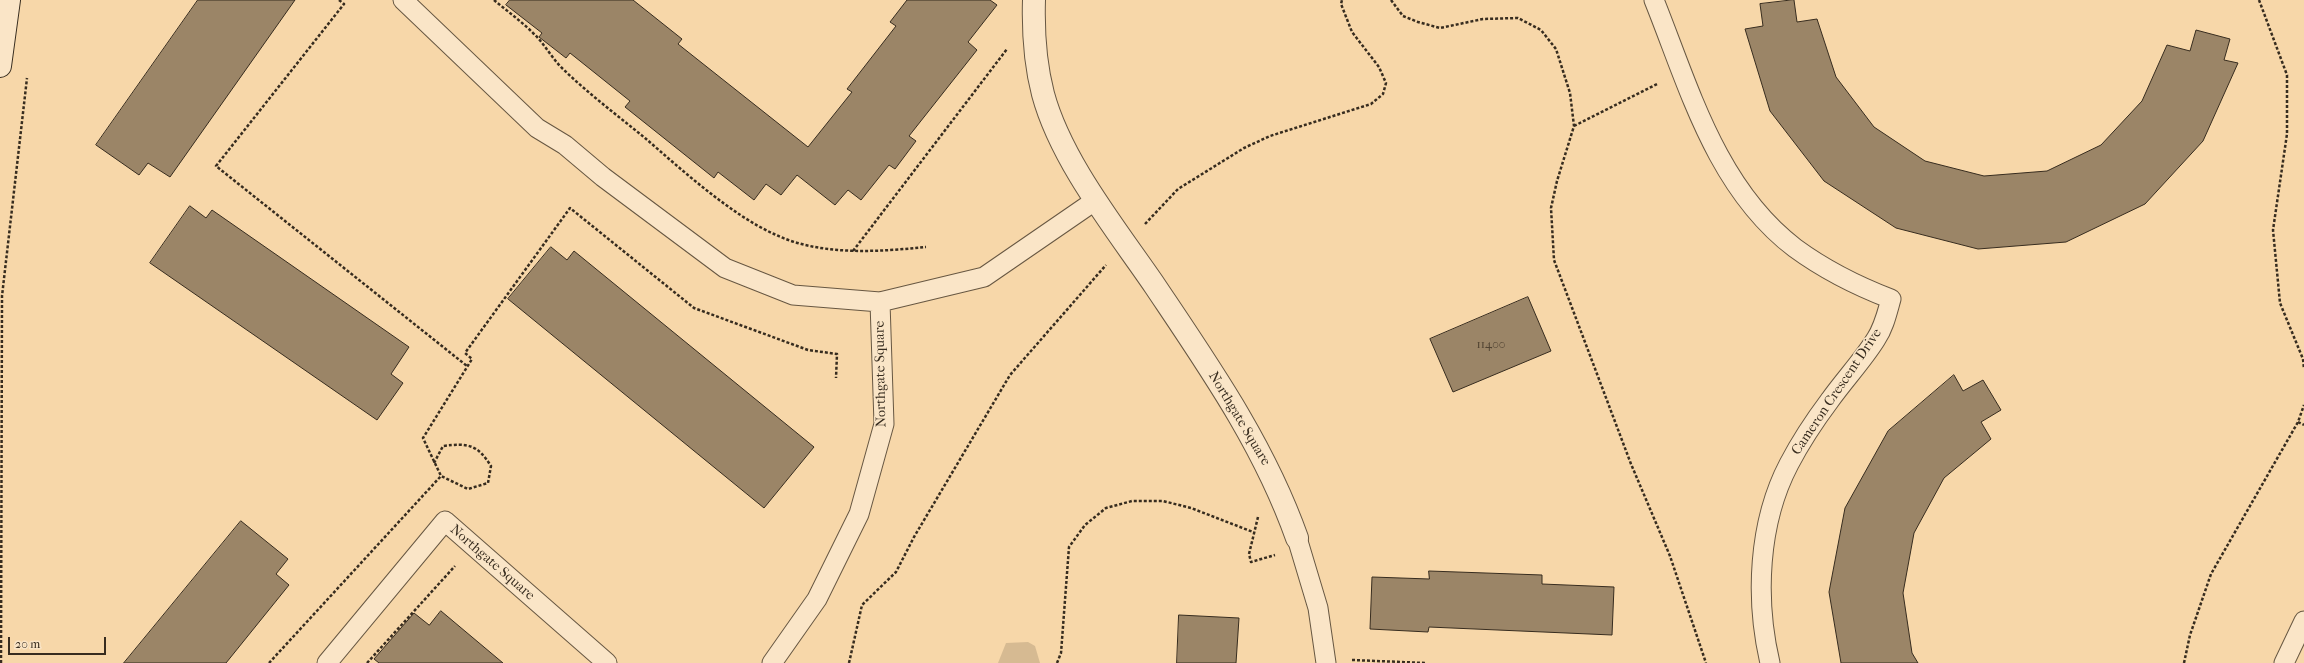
<!DOCTYPE html>
<html>
<head>
<meta charset="utf-8">
<style>
  body { margin:0 }
  #map { position:relative; width:2304px; height:663px; overflow:hidden; background:#f7d7a9; font-family:"IM FELL French Canon",serif }
  canvas { display:block }
  .scale { position:absolute; left:8px; top:637px; width:98px; height:18px; box-sizing:border-box; border:2px solid #372c1f; border-top:0; padding-left:5px; font-size:12px; line-height:14px; white-space:nowrap; color:#372c1f; -webkit-text-stroke:3px #fae5c7; paint-order:stroke }
</style>
</head>
<body>
<div id="map">
<canvas width="2304" height="663"></canvas>
<div class="scale">20 m</div>
</div>
<script>
const c = document.querySelector('canvas').getContext('2d');
c.lineJoin = 'round';
function fillPath(path, color) {
  c.fillStyle = color;
  c.fill(path, 'evenodd');
}
function stroke(path, color, width, dash) {
  c.strokeStyle = color;
  c.lineWidth = width;
  c.lineCap = dash ? 'butt' : 'round';
  c.setLineDash(dash || []);
  c.stroke(path);
}
function write(font, color, halo, rows, align = 'center') {
  c.font = font + ' "IM FELL French Canon",serif';
  c.lineWidth = 3;
  c.setLineDash([]);
  c.textBaseline = 'middle';
  c.strokeStyle = halo;
  c.fillStyle = color;
  for (const [text, x, y, turn = 0] of rows) {
    c.save();
    c.translate(x, y);
    c.rotate((+turn || 0) * Math.PI / 180);
    c.textAlign = isNaN(turn) ? turn : align;
    if (halo) c.strokeText(text, 0, 0);
    c.fillText(text, 0, 0);
    c.restore();
  }
}
fillPath(new Path2D(`
  M 1028,642 L 1035,646 L 1040,663 L 998,663 L 1006,643 Z`), '#d6ba92');
const building = new Path2D(`
  M 198,0 L 295,0 L 170,177 L 148,163 L 139,175 L 96,145 Z
  M 510,0 L 633,0 L 682,39 L 678,44 L 808,147 L 852,92 L 847,89 L 896,26 L 890,22 L 907,0 L 990,0 L 997,5 L 968,42 L 977,50 L 909,136 L 916,141 L 895,169 L 889,165 L 861,200 L 848,190 L 835,205 L 797,175 L 781,195 L 766,184 L 754,200 L 718,172 L 714,178 L 625,107 L 630,101 L 570,53 L 566,58 L 539,37 L 542,33 L 506,5 Z
  M 1794,0 L 1797,22 L 1817,19 L 1836,77 L 1874,127 L 1925,161 L 1984,176 L 2047,171 L 2101,145 L 2142,101 L 2167,45 L 2190,51 L 2196,30 L 2230,39 L 2224,60 L 2238,63 L 2203,141 L 2145,204 L 2066,242 L 1978,249 L 1896,228 L 1824,181 L 1770,111 L 1745,29 L 1763,26 L 1760,4 Z
  M 190,206 L 206,218 L 212,210 L 409,347 L 391,374 L 403,383 L 377,420 L 150,263 Z
  M 551,247 L 567,260 L 574,251 L 814,447 L 764,508 L 508,299 Z
  M 1528,297 L 1551,351 L 1453,392 L 1430,339 Z
  M 1954,375 L 1963,391 L 1983,380 L 2001,410 L 1981,422 L 1991,439 L 1944,478 L 1914,533 L 1903,593 L 1912,653 L 1918,663 L 1841,663 L 1829,592 L 1845,508 L 1888,431 Z
  M 241,521 L 288,559 L 276,574 L 289,585 L 226,663 L 124,663 Z
  M 1429,571 L 1542,575 L 1542,584 L 1614,587 L 1612,635 L 1429,627 L 1428,632 L 1370,629 L 1372,577 L 1429,579 Z
  M 441,611 L 503,663 L 379,663 L 374,659 L 414,613 L 429,625 Z
  M 1179,615 L 1239,618 L 1236,663 L 1177,663 Z`);
fillPath(building, '#9b8567');
stroke(building, '#372c1f', 1);
const service = new Path2D(`
  M 403,0 L 537,128 L 565,145 L 603,177 L 725,268 L 793,295 L 880,302
  M 1654,0 C 1689,87 1716,188 1795,248 C 1825,270 1857,286 1891,299 C 1887,313 1884,327 1876,339 C 1863,360 1845,379 1830,400 C 1815,420 1801,441 1789,464 C 1758,523 1755,599 1770,663
  M 1297,538 L 1318,608 L 1326,663
  M 327,663 L 445,521 L 607,663
  M 772,663 L 817,599 L 859,514 L 884,424 L 880,302 L 984,277 L 1096,200
  M 2284,663 L 2304,621`);
const minor = new Path2D(`
  M 1034,0 C 1033,32 1035,63 1043,94 C 1061,161 1116,229 1155,286 C 1210,368 1264,445 1297,538`);
const secondary = new Path2D(`
  M 0,66 L 9,0`);
stroke(service, '#675742', 21);
stroke(minor, '#675742', 24);
stroke(secondary, '#372c1f', 24);
stroke(new Path2D(`
  M 339,0 L 344,4 L 216,166 L 467,366
  M 494,0 C 507,11 521,21 533,33 C 545,44 552,59 564,70 C 589,94 618,116 645,138 C 682,170 730,214 774,234 C 819,256 877,252 926,247
  M 1391,0 L 1403,16 L 1418,22 L 1440,28 L 1483,19 L 1518,18 L 1541,30 L 1556,49 L 1570,93 L 1574,126 L 1557,181 L 1551,208 L 1554,260 L 1631,464 L 1670,556 L 1706,663
  M 2259,0 L 2287,75 L 2287,134 L 2273,230 L 2280,303 L 2303,359 L 2304,369
  M 1574,126 L 1657,84
  M 1145,224 L 1178,189 L 1244,148 L 1270,136 L 1371,104 L 1383,94 L 1386,83 L 1379,67 L 1352,32 L 1341,4 L 1342,0
  M 853,251 L 1007,49
  M 2298,422 L 2304,425
  M 434,463 L 443,446 C 468,443 477,444 491,466 L 488,483 L 468,489 L 441,476 L 423,438 L 472,359 L 465,353 L 570,208 L 694,308 L 808,350 L 837,354 L 836,378
  M 1258,517 L 1249,554 L 1251,562 L 1275,555
  M 1352,660 L 1426,663
  M 1,663 L 2,296 L 27,78
  M 269,663 L 441,476
  M 367,663 L 455,566
  M 849,663 L 862,605 L 896,572 L 914,537 L 1010,375 L 1106,265
  M 1057,663 L 1061,653 L 1069,547 L 1085,525 L 1106,508 L 1132,501 L 1163,501 L 1191,508 L 1253,532
  M 2184,663 L 2190,635 L 2211,574 L 2298,422 L 2304,405`), '#372c1f', 2.5, [3, 2]);
stroke(service, '#fae5c7', 19);
stroke(minor, '#fae5c7', 22);
stroke(secondary, '#fae5c7', 22);
write('12px', '#504231', null, [
  ["11400",1491,345]
]);
write('14px', '#372c1f', '#fae5c7', [
  ["Northgate Square",881,374,-91],
  ["Cameron Crescent Drive",1837,392,-56],
  ["Northgate Square",1239,419,59],
  ["Northgate Square",492,563,41]
]);
</script>
</body>
</html>
